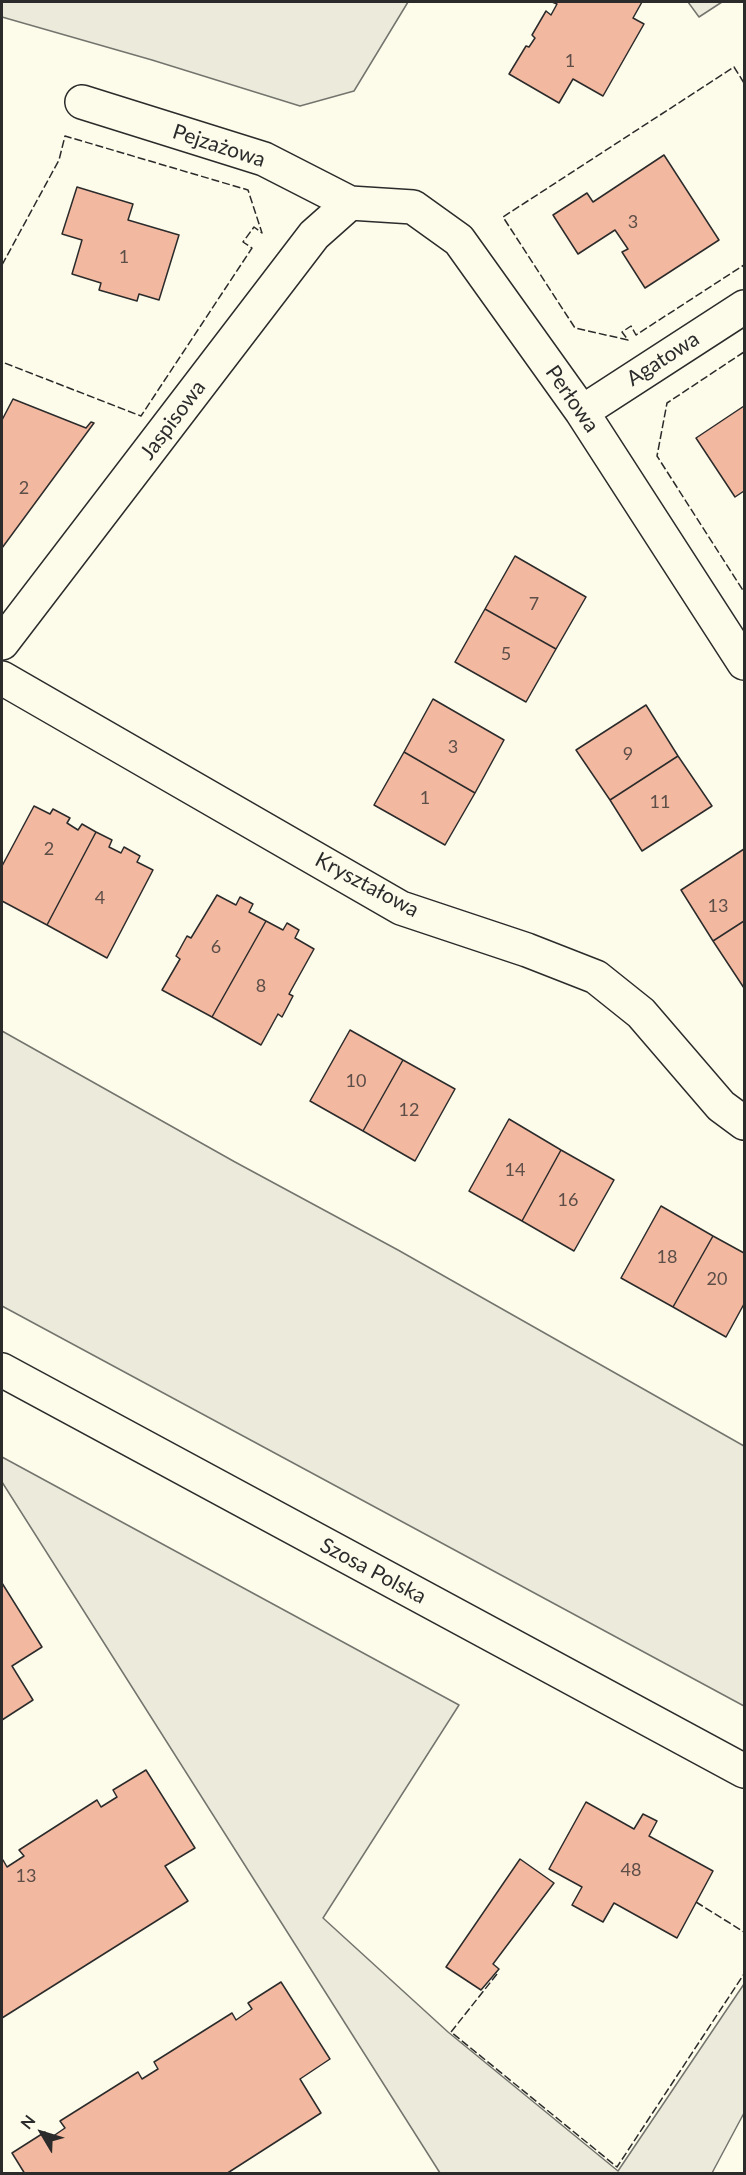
<!DOCTYPE html>
<html>
<head>
<meta charset="utf-8">
<style>
  body { margin:0 }
  #map { position:relative; width:746px; height:2175px; overflow:hidden; background:#fdfbea; font-family:Lato,sans-serif }
  canvas { display:block }
  .frame { position:absolute; inset:0; border:3px solid #2b2b2b; pointer-events:none }
  .north { position:absolute; left:12px; top:2103px; width:60px; height:60px; -webkit-text-stroke:4px #fdfbea; paint-order:stroke; rotate:308deg; font-size:16px; font-weight:700; line-height:24px; text-align:center; color:#2b2b2b }
  .north::after { content:''; display:block; margin:auto; width:21px; height:27px; background:#2b2b2b; clip-path:polygon(50% 0,100% 100%,50% 72%,0 100%) }
</style>
</head>
<body>
<div id="map">
<canvas width="746" height="2175"></canvas>
<div class="frame"></div>
<div class="north">N</div>
</div>
<script>
const c = document.querySelector('canvas').getContext('2d');
c.lineJoin = 'round';
function fillPath(path, color) {
  c.fillStyle = color;
  c.fill(path, 'evenodd');
}
function stroke(path, color, width, dash) {
  c.strokeStyle = color;
  c.lineWidth = width;
  c.lineCap = dash ? 'butt' : 'round';
  c.setLineDash(dash || []);
  c.stroke(path);
}
function write(font, color, halo, rows, align = 'center') {
  c.font = font + ' Lato,sans-serif';
  c.lineWidth = 4.5;
  c.setLineDash([]);
  c.textBaseline = 'middle';
  c.strokeStyle = halo;
  c.fillStyle = color;
  for (const [text, x, y, turn = 0] of rows) {
    c.save();
    c.translate(x, y);
    c.rotate((+turn || 0) * Math.PI / 180);
    c.textAlign = isNaN(turn) ? turn : align;
    if (halo) c.strokeText(text, 0, 0);
    c.fillText(text, 0, 0);
    c.restore();
  }
}
const green = new Path2D(`
  M 2,2 L 408,2 L 354,91 L 300,106 L 152,60 L 2,17 Z
  M 688,2 L 722,2 L 699,17 Z
  M 2,1031 L 235,1162 L 398,1250 L 744,1446 L 744,1706 L 2,1306 Z
  M 2,1457 L 459,1705 L 323,1918 L 448,2032 L 618,2171 L 744,1984 L 744,2113 L 712,2173 L 440,2173 L 2,1482 Z`);
fillPath(green, '#ecebdb');
stroke(green, '#74746e', 1.5);
const building = new Path2D(`
  M 552,2 L 642,2 L 633,18 L 644,24 L 603,96 L 573,79 L 559,103 L 509,74 L 526,46 L 529,47 L 535,38 L 532,35 L 546,11 L 551,15 L 557,4 Z
  M 664,155 L 719,240 L 645,288 L 622,252 L 628,249 L 615,230 L 578,254 L 553,215 L 587,193 L 593,202 Z
  M 77,187 L 133,204 L 128,220 L 179,235 L 159,300 L 139,294 L 137,301 L 99,290 L 101,283 L 72,274 L 82,240 L 62,234 Z
  M 13,399 L 86,428 L 91,422 L 94,423 L 2,548 L 2,420 Z
  M 744,406 L 744,491 L 735,497 L 696,438 Z
  M 515,556 L 586,597 L 556,649 L 485,609 Z
  M 485,609 L 556,649 L 526,702 L 455,662 Z
  M 433,699 L 504,740 L 475,793 L 404,752 Z
  M 646,705 L 678,756 L 610,800 L 576,750 Z
  M 404,752 L 475,793 L 445,845 L 374,805 Z
  M 678,756 L 712,806 L 642,851 L 610,800 Z
  M 34,806 L 50,814 L 53,809 L 70,818 L 67,823 L 78,830 L 82,824 L 96,832 L 47,925 L 2,901 L 2,866 Z
  M 96,832 L 112,840 L 109,847 L 121,853 L 124,847 L 140,856 L 137,862 L 153,870 L 107,958 L 47,925 Z
  M 744,849 L 744,921 L 713,941 L 681,890 Z
  M 217,895 L 236,905 L 240,897 L 253,904 L 249,912 L 266,921 L 212,1017 L 162,990 L 180,959 L 176,956 L 187,936 L 191,938 Z
  M 266,921 L 283,930 L 287,923 L 299,930 L 295,938 L 314,949 L 289,994 L 293,996 L 282,1017 L 278,1014 L 261,1045 L 212,1017 Z
  M 744,921 L 744,988 L 713,941 Z
  M 350,1030 L 403,1060 L 363,1131 L 310,1101 Z
  M 403,1060 L 455,1089 L 415,1161 L 363,1131 Z
  M 509,1119 L 561,1150 L 522,1221 L 469,1191 Z
  M 561,1150 L 614,1180 L 574,1251 L 522,1221 Z
  M 661,1206 L 713,1236 L 673,1307 L 621,1278 Z
  M 713,1236 L 744,1253 L 744,1304 L 726,1337 L 673,1307 Z
  M 2,1583 L 42,1647 L 12,1666 L 33,1700 L 2,1720 Z
  M 146,1770 L 195,1848 L 165,1866 L 188,1901 L 2,2018 L 2,1861 L 3,1860 L 7,1867 L 24,1856 L 19,1850 L 97,1800 L 101,1807 L 117,1797 L 113,1790 Z
  M 586,1802 L 634,1829 L 643,1814 L 657,1821 L 649,1836 L 713,1871 L 677,1938 L 614,1903 L 603,1922 L 572,1905 L 582,1887 L 549,1869 Z
  M 520,1859 L 554,1883 L 493,1964 L 499,1969 L 481,1990 L 446,1967 Z
  M 281,1982 L 330,2059 L 300,2079 L 321,2113 L 226,2174 L 25,2174 L 12,2153 L 45,2132 L 49,2139 L 65,2128 L 60,2121 L 138,2072 L 142,2079 L 158,2069 L 154,2062 L 232,2013 L 236,2020 L 252,2009 L 248,2003 Z`);
fillPath(building, '#f2b8a0');
stroke(building, '#2b2b2b', 1.5);
const minor = new Path2D(`
  M 82,102 L 264,159 L 350,203 L 413,207 L 459,240 L 582,412 L 744,663
  M 582,412 L 744,307
  M 2,643 L 314,235 L 350,203
  M 2,678 L 401,908 L 527,950 L 596,977 L 641,1013 L 721,1106 L 744,1123`);
const tertiary = new Path2D(`
  M 2,1370 L 744,1771`);
stroke(minor, '#2b2b2b', 36);
stroke(tertiary, '#2b2b2b', 36);
stroke(minor, '#fdfbea', 33);
stroke(tertiary, '#fdfbea', 33);
stroke(new Path2D(`
  M 744,83 L 734,67 L 503,217 L 575,328 L 628,340 L 622,332 L 631,326 L 636,335 L 744,265
  M 2,265 L 59,160 L 65,136 L 248,190 L 262,233 L 254,227 L 243,242 L 252,248 L 141,416 L 2,362
  M 744,352 L 667,403 L 657,456 L 744,592
  M 696,1902 L 744,1932
  M 497,1974 L 451,2032 L 617,2167 L 744,1974`), '#2b2b2b', 1.5, [8, 3]);
write('18px', '#5d4e48', null, [
  ["1",570,61],
  ["3",633,222],
  ["1",124,257],
  ["2",24,488],
  ["7",534,604],
  ["5",506,654],
  ["3",453,747],
  ["9",628,754],
  ["1",425,798],
  ["11",660,802],
  ["2",49,849],
  ["4",100,898],
  ["13",718,906],
  ["6",216,947],
  ["8",261,986],
  ["10",356,1081],
  ["12",409,1110],
  ["14",515,1170],
  ["16",568,1200],
  ["18",667,1257],
  ["20",717,1279],
  ["48",631,1870],
  ["13",26,1876]
]);
write('21px', '#2b2b2b', '#fdfbea', [
  ["Pejzażowa",219,146,18],
  ["Agatowa",663,359,-33],
  ["Perłowa",572,399,55],
  ["Jaspisowa",173,420,-53],
  ["Kryształowa",367,885,28],
  ["Szosa Polska",373,1571,28]
]);
</script>
</body>
</html>
